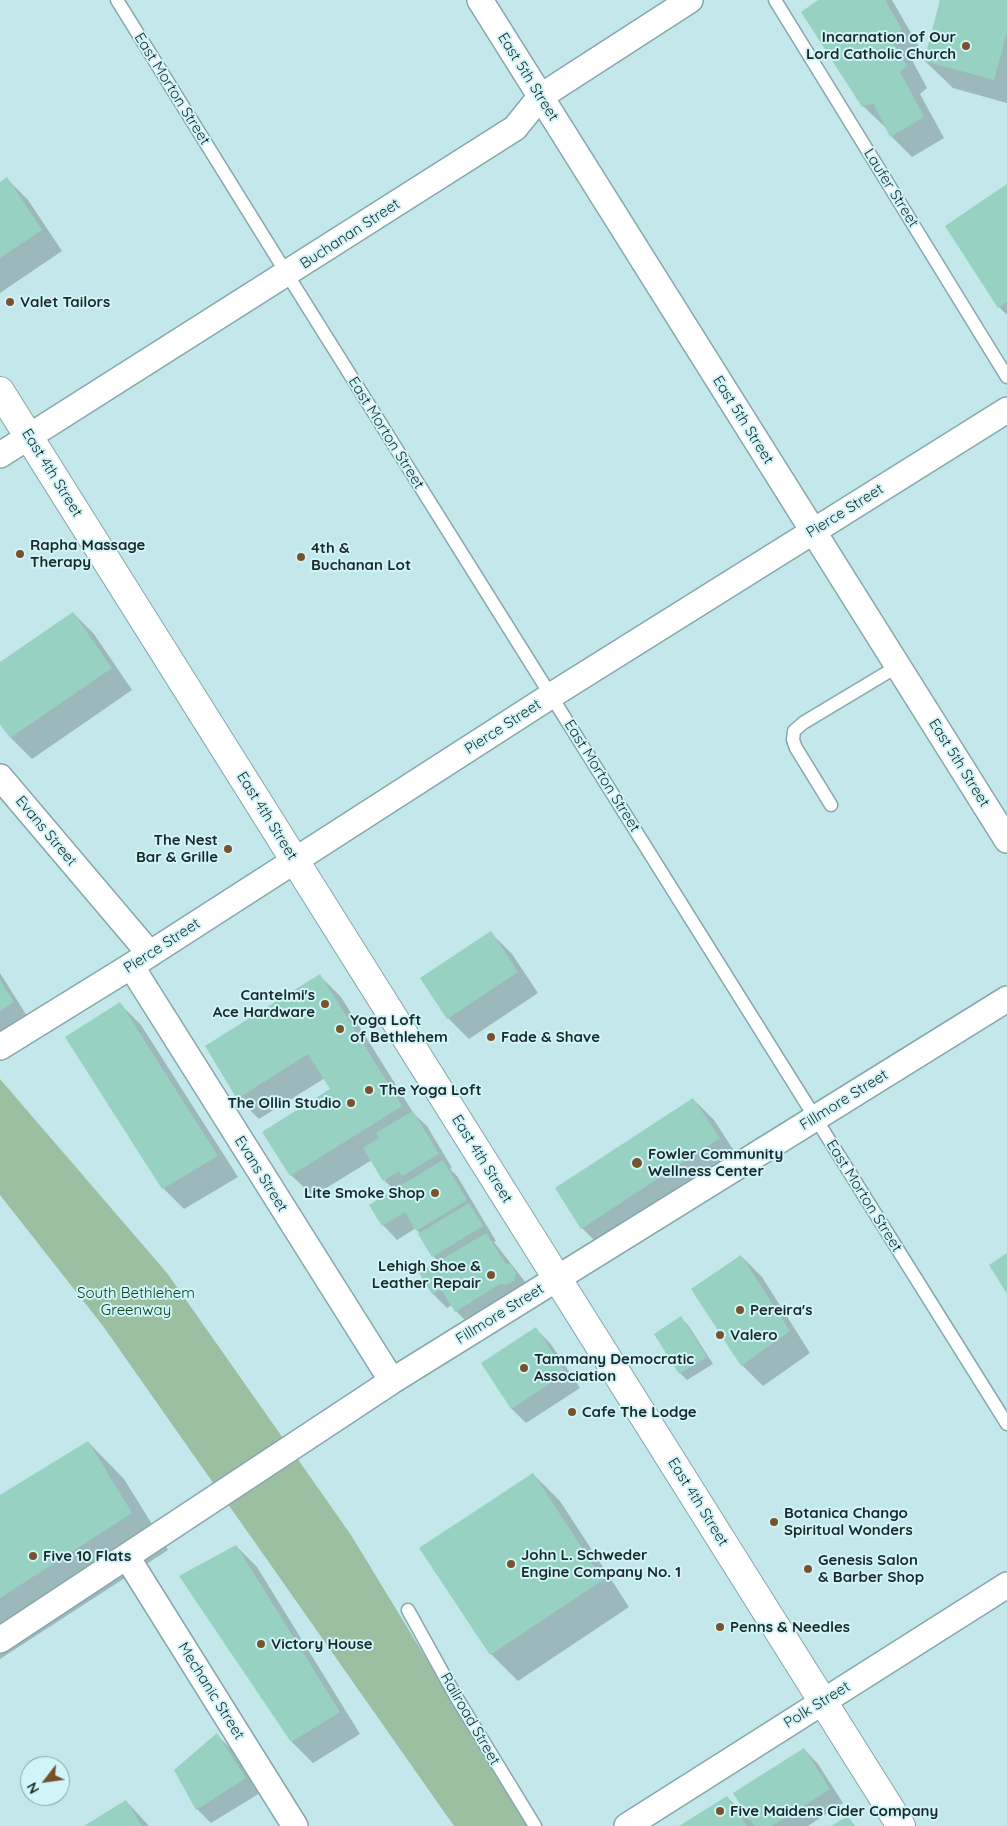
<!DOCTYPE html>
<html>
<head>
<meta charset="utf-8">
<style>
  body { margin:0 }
  #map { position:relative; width:1007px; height:1826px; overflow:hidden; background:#c3e7ea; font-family:Quicksand,sans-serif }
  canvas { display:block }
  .north { position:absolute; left:20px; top:1756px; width:50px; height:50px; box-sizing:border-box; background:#d0f4f8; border:1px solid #88a3a6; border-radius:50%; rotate:240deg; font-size:14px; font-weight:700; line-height:20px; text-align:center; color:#1b292a }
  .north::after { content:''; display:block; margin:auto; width:18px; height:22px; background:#77532d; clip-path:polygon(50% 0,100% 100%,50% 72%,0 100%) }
</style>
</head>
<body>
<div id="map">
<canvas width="1007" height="1826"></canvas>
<div class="north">N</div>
</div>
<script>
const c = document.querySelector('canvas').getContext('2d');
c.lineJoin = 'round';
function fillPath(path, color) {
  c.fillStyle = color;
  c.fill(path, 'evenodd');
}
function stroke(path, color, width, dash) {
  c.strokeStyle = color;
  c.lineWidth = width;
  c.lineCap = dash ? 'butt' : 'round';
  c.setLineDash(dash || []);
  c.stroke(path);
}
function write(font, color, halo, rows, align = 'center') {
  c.font = font + ' Quicksand,sans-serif';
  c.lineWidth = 4;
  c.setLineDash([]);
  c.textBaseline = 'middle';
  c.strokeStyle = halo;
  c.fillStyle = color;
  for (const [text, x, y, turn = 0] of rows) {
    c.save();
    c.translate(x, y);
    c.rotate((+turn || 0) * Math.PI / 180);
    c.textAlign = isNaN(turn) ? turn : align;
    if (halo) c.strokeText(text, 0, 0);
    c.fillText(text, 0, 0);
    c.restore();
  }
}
fillPath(new Path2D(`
  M 0,1079 L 167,1273 L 351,1535 L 528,1826 L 454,1826 L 103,1326 L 0,1195 Z`), '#9cbfa1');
fillPath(new Path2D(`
  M 821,0 L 892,0 L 922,52 L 913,62 L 927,88 L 920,94 L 944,138 L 912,157 L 891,136 L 886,126 L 885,127 L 863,106 Z
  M 942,0 L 1007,0 L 1007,103 L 953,88 L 925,61 Z
  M 7,179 L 28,200 L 62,251 L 0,293 L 0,183 Z
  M 1007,186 L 1007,315 L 999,307 Z
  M 73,613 L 94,634 L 132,690 L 32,759 L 11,738 L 0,722 L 0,663 Z
  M 491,933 L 512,954 L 538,993 L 469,1039 L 448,1018 Z
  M 0,973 L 27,1016 L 0,1034 Z
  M 320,976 L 341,997 L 414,1114 L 427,1126 L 452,1168 L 450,1169 L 457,1176 L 496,1241 L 494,1242 L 530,1288 L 470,1325 L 456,1311 L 452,1305 L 447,1308 L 433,1294 L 421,1274 L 439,1262 L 433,1256 L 416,1228 L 397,1240 L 383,1225 L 394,1190 L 384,1180 L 372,1160 L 313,1196 L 291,1175 L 264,1132 L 332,1090 L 325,1078 L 259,1119 L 238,1098 Z
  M 120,1004 L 141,1025 L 238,1177 L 184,1209 L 163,1188 Z
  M 693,1099 L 714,1120 L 740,1160 L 603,1249 L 582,1228 L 556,1189 Z
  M 741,1256 L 762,1277 L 810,1353 L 763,1386 L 742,1365 Z
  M 681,1318 L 688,1325 L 713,1364 L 687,1380 L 680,1373 Z
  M 536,1329 L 550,1343 L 580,1388 L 526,1423 L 512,1409 L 482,1363 Z
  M 88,1442 L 124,1479 L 168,1550 L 0,1659 L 0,1497 Z
  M 533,1474 L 560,1501 L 629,1607 L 518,1681 L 491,1654 Z
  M 236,1546 L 257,1567 L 360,1734 L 313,1763 L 292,1742 Z
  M 217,1735 L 231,1749 L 260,1793 L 211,1823 L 197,1809 Z
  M 804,1749 L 818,1764 L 843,1803 L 808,1826 L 682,1826 L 727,1797 L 750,1820 Z
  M 126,1801 L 149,1826 L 86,1826 Z`), '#0003');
fillPath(new Path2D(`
  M 818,0 L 885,0 L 902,30 L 892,40 L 907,66 L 900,72 L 924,117 L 890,137 L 873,103 L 862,107 L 801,12 Z
  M 940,0 L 1007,0 L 1007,32 L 994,80 L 924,61 Z
  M 7,177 L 42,230 L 0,258 L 0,182 Z
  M 1007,184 L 1007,302 L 998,308 L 945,226 Z
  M 73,612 L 112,668 L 10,738 L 0,724 L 0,662 Z
  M 491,931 L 518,972 L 447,1019 L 420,978 Z
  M 320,974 L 402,1106 L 290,1176 L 262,1132 L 330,1089 L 308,1054 L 237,1099 L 205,1046 Z
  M 0,980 L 14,1002 L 0,1011 Z
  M 120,1002 L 218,1156 L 162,1189 L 65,1037 Z
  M 693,1098 L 720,1138 L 581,1229 L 555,1188 Z
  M 413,1111 L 439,1154 L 402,1176 L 399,1171 L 383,1181 L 363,1148 L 379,1138 L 376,1133 Z
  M 443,1160 L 467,1200 L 416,1231 L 405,1212 L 382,1226 L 369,1205 Z
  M 469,1203 L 483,1226 L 432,1257 L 418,1234 Z
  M 486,1233 L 505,1263 L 511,1265 L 516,1273 L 514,1281 L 506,1285 L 500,1284 L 455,1312 L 441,1289 L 432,1294 L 419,1273 Z
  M 1007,1253 L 1007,1294 L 989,1265 Z
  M 741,1255 L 790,1331 L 741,1366 L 691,1289 Z
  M 681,1316 L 707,1357 L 679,1374 L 654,1334 Z
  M 536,1327 L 566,1373 L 511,1409 L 481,1363 Z
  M 88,1441 L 132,1513 L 0,1598 L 0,1495 Z
  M 533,1473 L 603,1580 L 490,1655 L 419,1548 Z
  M 236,1545 L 340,1712 L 291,1742 L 179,1576 Z
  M 217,1733 L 246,1778 L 196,1810 L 174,1770 Z
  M 804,1748 L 830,1789 L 772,1826 L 754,1826 L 733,1793 Z
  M 727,1796 L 747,1826 L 679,1826 Z
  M 126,1800 L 142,1826 L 84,1826 Z
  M 848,1816 L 855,1826 L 831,1826 Z`), '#96d1c1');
const service = new Path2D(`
  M 117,0 L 287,274 L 1007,1424
  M 775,0 L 1007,377
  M 831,805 L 796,748 L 793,740 L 794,731 L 803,723 L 898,666
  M 408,1610 L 455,1695 L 535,1826`);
const minor = new Path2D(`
  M 480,0 L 1007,840
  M 0,455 L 515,128 L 540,97 L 690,0
  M 0,777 L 150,954
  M 131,966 L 392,1381
  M 0,1047 L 131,966 L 552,695 L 1007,410
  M 127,1557 L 295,1826
  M 0,1640 L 392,1381 L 1007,999
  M 627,1826 L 1007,1585`);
const secondary = new Path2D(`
  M 0,391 L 901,1826`);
stroke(service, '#86a8ac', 15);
stroke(minor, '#86a8ac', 28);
stroke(secondary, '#86a8ac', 30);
stroke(service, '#fff', 12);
stroke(minor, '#fff', 25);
stroke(secondary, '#fff', 28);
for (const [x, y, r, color] of [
  [966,46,5,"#77532d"],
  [10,302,5,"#77532d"],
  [20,554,5,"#77532d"],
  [301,557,5,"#77532d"],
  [228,849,5,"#77532d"],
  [325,1004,5,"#77532d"],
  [340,1029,5,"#77532d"],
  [491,1037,5,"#77532d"],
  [369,1090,5,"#77532d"],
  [351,1103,5,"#77532d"],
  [637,1163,6,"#77532d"],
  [435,1193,5,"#77532d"],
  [491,1275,5,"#77532d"],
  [740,1310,5,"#77532d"],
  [720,1335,5,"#77532d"],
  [524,1368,5,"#77532d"],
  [572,1412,5,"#77532d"],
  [774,1522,5,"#77532d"],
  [33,1556,5,"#77532d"],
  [511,1564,5,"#77532d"],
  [808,1569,5,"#77532d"],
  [720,1627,5,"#77532d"],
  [261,1644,5,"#77532d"],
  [720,1811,5,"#77532d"]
]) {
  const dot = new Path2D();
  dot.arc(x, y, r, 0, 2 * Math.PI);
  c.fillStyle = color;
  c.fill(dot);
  stroke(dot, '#d0f4f8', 2);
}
write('bold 15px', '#1b292a', '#d0f4f8', [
  ["Incarnation of Our",956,37,"right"],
  ["Lord Catholic Church",956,54,"right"],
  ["Valet Tailors",20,302],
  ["Rapha Massage",30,545],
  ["Therapy",30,562],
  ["4th &",311,548],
  ["Buchanan Lot",311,565],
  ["The Nest",218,840,"right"],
  ["Bar & Grille",218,857,"right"],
  ["Cantelmi's",315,995,"right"],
  ["Ace Hardware",315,1012,"right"],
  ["Yoga Loft",350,1020],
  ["of Bethlehem",350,1037],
  ["Fade & Shave",501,1037],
  ["The Yoga Loft",379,1090],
  ["The Ollin Studio",341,1103,"right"],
  ["Fowler Community",648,1154],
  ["Wellness Center",648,1171],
  ["Lite Smoke Shop",425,1193,"right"],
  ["Lehigh Shoe &",481,1266,"right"],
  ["Leather Repair",481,1283,"right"],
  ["Pereira's",750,1310],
  ["Valero",730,1335],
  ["Tammany Democratic",534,1359],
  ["Association",534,1376],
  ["Cafe The Lodge",582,1412],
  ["Botanica Chango",784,1513],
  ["Spiritual Wonders",784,1530],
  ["John L. Schweder",521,1555],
  ["Engine Company No. 1",521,1572],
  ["Five 10 Flats",43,1556],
  ["Genesis Salon",818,1560],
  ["& Barber Shop",818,1577],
  ["Penns & Needles",730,1627],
  ["Victory House",271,1644],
  ["Five Maidens Cider Company",730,1811]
], 'left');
write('15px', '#1b292a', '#d0f4f8', [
  ["East 5th Street",528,77,58],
  ["East Morton Street",172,89,58],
  ["Laufer Street",891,188,58],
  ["Buchanan Street",350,234,-33],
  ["East 5th Street",743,420,58],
  ["East Morton Street",386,433,58],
  ["East 4th Street",52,473,58],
  ["Pierce Street",845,511,-32],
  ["Pierce Street",503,727,-33],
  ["East 5th Street",959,763,58],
  ["East Morton Street",602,776,58],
  ["East 4th Street",267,816,58],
  ["Evans Street",46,831,50],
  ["Pierce Street",162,946,-33],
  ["Fillmore Street",844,1100,-32],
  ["East 4th Street",482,1159,58],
  ["Evans Street",261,1174,58],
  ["East Morton Street",864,1196,58],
  ["Fillmore Street",500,1314,-32],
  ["East 4th Street",698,1502,58],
  ["Mechanic Street",211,1691,58],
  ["Polk Street",817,1705,-32],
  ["Railroad Street",470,1719,60]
]);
write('15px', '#06471b', '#d0f4f8', [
  ["South Bethlehem",136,1293],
  ["Greenway",136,1310]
]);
</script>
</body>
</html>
